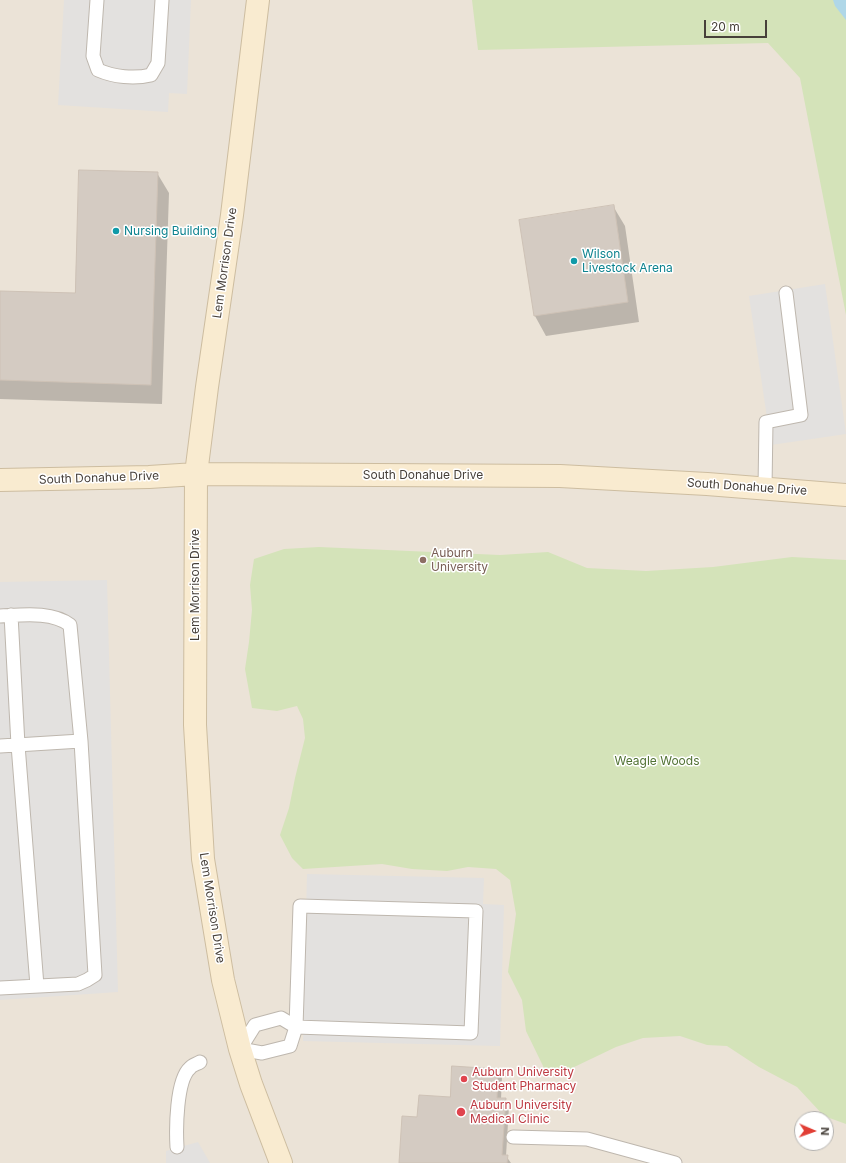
<!DOCTYPE html>
<html>
<head>
<meta charset="utf-8">
<style>
  body { margin:0 }
  #map { position:relative; width:846px; height:1163px; overflow:hidden; background:#f3f0eb; font-family:Inter,sans-serif }
  canvas { display:block }
  .north { position:absolute; left:794px; top:1111px; width:40px; height:40px; box-sizing:border-box; background:#fff; border:1px solid #b5b3b0; border-radius:50%; rotate:92deg; font-size:11px; font-weight:700; line-height:16px; text-align:center; color:#47403a }
  .north::after { content:''; display:block; margin:auto; width:14px; height:18px; background:#e13e35; clip-path:polygon(50% 0,100% 100%,50% 72%,0 100%) }
  .scale { position:absolute; left:704px; top:20px; width:63px; height:18px; box-sizing:border-box; border:2px solid #47403a; border-top:0; padding-left:5px; font-size:12px; line-height:14px; white-space:nowrap; color:#47403a; -webkit-text-stroke:3px #fff; paint-order:stroke }
</style>
</head>
<body>
<div id="map">
<canvas width="846" height="1163"></canvas>
<div class="north">N</div>
<div class="scale">20 m</div>
</div>
<script>
const c = document.querySelector('canvas').getContext('2d');
c.lineJoin = 'round';
function fillPath(path, color) {
  c.fillStyle = color;
  c.fill(path, 'evenodd');
}
function stroke(path, color, width, dash) {
  c.strokeStyle = color;
  c.lineWidth = width;
  c.lineCap = dash ? 'butt' : 'round';
  c.setLineDash(dash || []);
  c.stroke(path);
}
function write(font, color, halo, rows, align = 'center') {
  c.font = font + ' Inter,sans-serif';
  c.lineWidth = 3;
  c.setLineDash([]);
  c.textBaseline = 'middle';
  c.strokeStyle = halo;
  c.fillStyle = color;
  for (const [text, x, y, turn = 0] of rows) {
    c.save();
    c.translate(x, y);
    c.rotate((+turn || 0) * Math.PI / 180);
    c.textAlign = isNaN(turn) ? turn : align;
    if (halo) c.strokeText(text, 0, 0);
    c.fillText(text, 0, 0);
    c.restore();
  }
}
fillPath(new Path2D(`
  M 0,0 L 846,0 L 846,1163 L 0,1163 ZM 802,1119 L 826,1119 L 826,1143 L 802,1143 Z`), '#ebe3d7');
fillPath(new Path2D(`
  M 472,0 L 846,0 L 846,315 L 800,78 L 768,43 L 478,50 Z
  M 319,547 L 500,555 L 548,552 L 587,568 L 646,571 L 713,567 L 792,557 L 846,560 L 846,1124 L 824,1116 L 797,1087 L 759,1067 L 727,1046 L 707,1045 L 680,1036 L 643,1038 L 616,1047 L 570,1069 L 544,1068 L 526,1031 L 522,1000 L 508,972 L 516,914 L 510,880 L 496,869 L 468,867 L 447,871 L 412,869 L 382,864 L 303,869 L 292,858 L 280,835 L 289,808 L 295,778 L 305,738 L 303,719 L 297,706 L 277,711 L 252,708 L 245,669 L 249,642 L 252,610 L 250,585 L 254,559 L 284,549 Z`), '#d4e3b9');
fillPath(new Path2D(`
  M 64,0 L 191,0 L 187,94 L 169,93 L 168,112 L 58,105 Z
  M 825,284 L 846,434 L 771,445 L 749,296 Z
  M 107,580 L 118,992 L 0,1000 L 0,582 Z
  M 307,874 L 484,878 L 483,904 L 504,905 L 500,1046 L 303,1041 Z
  M 198,1142 L 210,1163 L 166,1163 L 166,1151 Z`), '#e3e1df');
fillPath(new Path2D(`
  M 833,0 L 846,0 L 846,20 L 835,6 Z`), '#afd7e8');
fillPath(new Path2D(`
  M 157,173 L 169,193 L 162,404 L 0,399 L 0,292 L 76,294 Z
  M 613,206 L 625,226 L 639,322 L 546,336 L 535,316 Z
  M 498,1070 L 502,1078 L 501,1099 L 505,1099 L 509,1106 L 506,1156 L 511,1163 L 400,1163 L 418,1118 Z`), '#0003');
const building = new Path2D(`
  M 79,170 L 158,172 L 151,385 L 0,380 L 0,291 L 75,293 Z
  M 614,205 L 628,302 L 534,316 L 519,220 Z
  M 452,1066 L 498,1069 L 497,1098 L 506,1098 L 502,1155 L 508,1155 L 507,1163 L 399,1163 L 402,1116 L 417,1117 L 419,1095 L 450,1097 Z`);
fillPath(building, '#d4cbc2');
stroke(building, '#cec2b6', 1);
const lane = new Path2D(`
  M 97,0 L 93,56 L 98,70 C 114,77 134,79 151,75 L 158,63 L 162,0
  M 765,488 L 766,422 L 801,415 L 786,293
  M 11,615 L 18,745 L 37,986
  M 0,616 C 22,615 52,611 70,625 L 81,741
  M 0,746 L 81,741 L 95,975 L 87,980 L 78,984 L 0,988
  M 240,1049 L 262,1053 L 290,1046 L 296,1027 L 300,906 L 476,911 L 471,1033 L 296,1027 L 281,1018 L 255,1025 L 240,1049
  M 513,1137 L 587,1139 L 675,1163
  M 177,1147 C 176,1130 176,1080 190,1068 C 192,1065 197,1064 200,1062`);
const secondary = new Path2D(`
  M 258,0 L 232,215 L 207,387 L 196,474 L 195,725 L 203,859 L 223,980 L 240,1049 L 251,1084 L 281,1163
  M 0,480 L 149,477 L 196,474 L 560,476 L 707,484 L 846,495`);
stroke(lane, '#beb7ae', 15);
stroke(secondary, '#cdbda0', 24);
stroke(lane, '#fff', 13);
stroke(secondary, '#f9ebd0', 22);
for (const [x, y, r, color] of [
  [116,231,4,"#0f9aa8"],
  [574,261,4,"#0f9aa8"],
  [423,560,4,"#8d6e63"],
  [464,1079,4,"#e0444e"],
  [461,1112,5,"#e0444e"]
]) {
  const dot = new Path2D();
  dot.arc(x, y, r, 0, 2 * Math.PI);
  c.fillStyle = color;
  c.fill(dot);
  stroke(dot, '#fff', 1.5);
}
write('12px', '#0d838f', '#fff', [
  ["Nursing Building",124,231],
  ["Wilson",582,254],
  ["Livestock Arena",582,268]
], 'left');
write('12px', '#47403a', '#fff', [
  ["Lem Morrison Drive",225,263,-82],
  ["South Donahue Drive",423,475],
  ["South Donahue Drive",99,478,-2],
  ["South Donahue Drive",747,487,4],
  ["Lem Morrison Drive",195,585,-90],
  ["Lem Morrison Drive",212,908,81]
]);
write('12px', '#785e54', '#fff', [
  ["Auburn",431,553],
  ["University",431,567]
], 'left');
write('12px', '#517233', '#fff', [
  ["Weagle Woods",657,761]
]);
write('12px', '#be3a42', '#fff', [
  ["Auburn University",472,1072],
  ["Student Pharmacy",472,1086],
  ["Auburn University",470,1105],
  ["Medical Clinic",470,1119]
], 'left');
</script>
</body>
</html>
